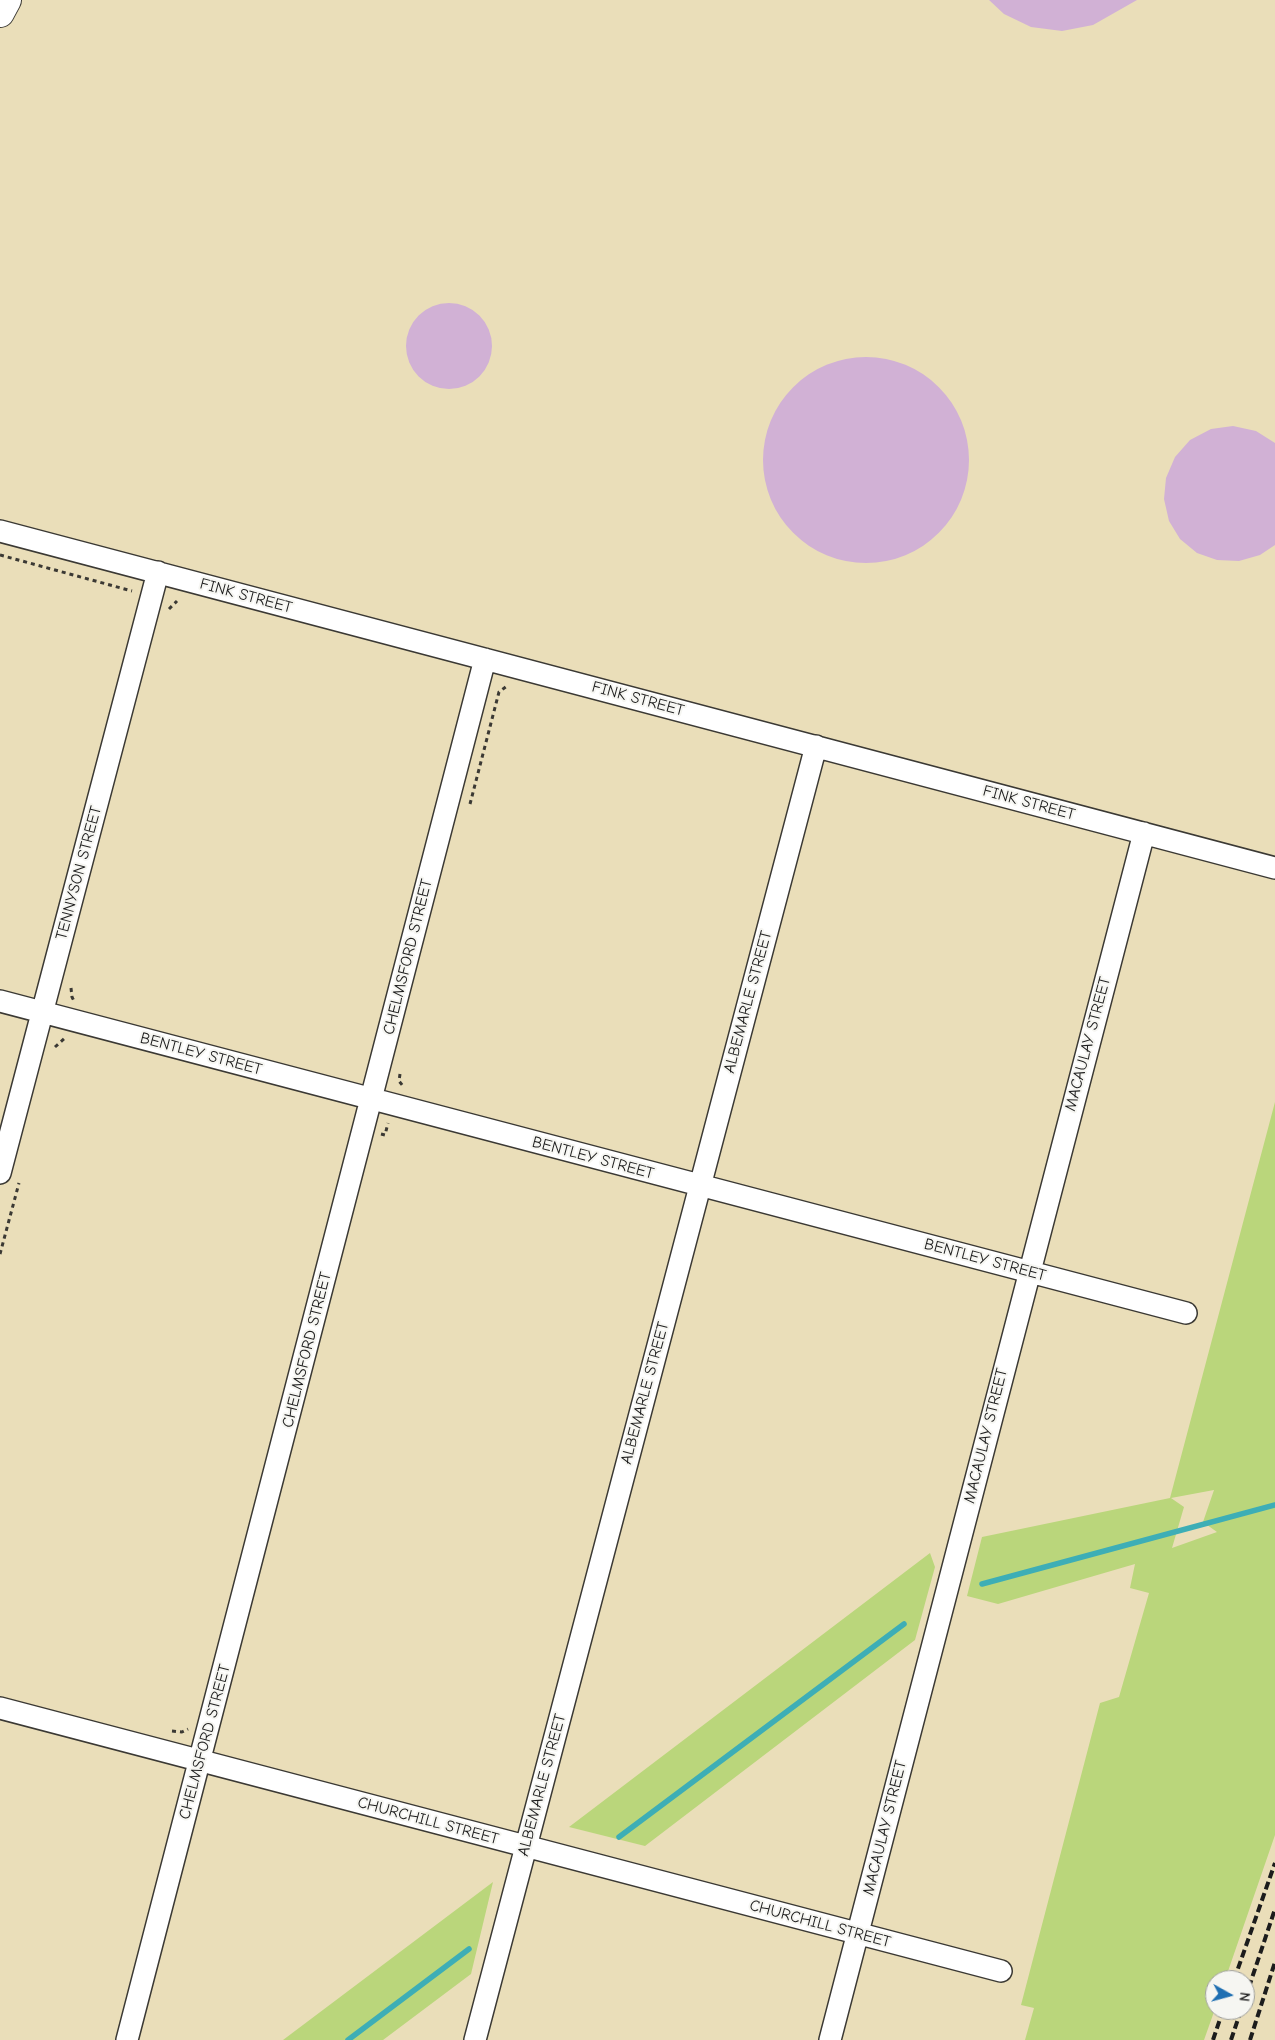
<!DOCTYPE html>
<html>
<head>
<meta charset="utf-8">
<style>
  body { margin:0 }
  #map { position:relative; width:1275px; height:2040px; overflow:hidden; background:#eadeb9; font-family:"Comic Neue",sans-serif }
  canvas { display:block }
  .north { position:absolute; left:1205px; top:1970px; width:50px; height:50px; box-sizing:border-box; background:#f6f6f2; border:1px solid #9f9f9c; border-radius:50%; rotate:97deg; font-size:14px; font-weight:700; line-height:20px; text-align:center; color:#1c1c1c }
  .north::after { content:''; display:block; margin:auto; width:18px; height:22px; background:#1f6fb2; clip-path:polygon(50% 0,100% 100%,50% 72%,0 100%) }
</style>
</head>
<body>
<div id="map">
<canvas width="1275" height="2040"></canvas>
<div class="north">N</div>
</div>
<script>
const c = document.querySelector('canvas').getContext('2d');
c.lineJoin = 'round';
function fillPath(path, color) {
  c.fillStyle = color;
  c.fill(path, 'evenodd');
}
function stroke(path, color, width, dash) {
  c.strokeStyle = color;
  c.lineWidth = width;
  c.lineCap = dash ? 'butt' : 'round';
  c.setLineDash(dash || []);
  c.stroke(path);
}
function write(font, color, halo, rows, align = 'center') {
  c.font = font + ' "Comic Neue",sans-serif';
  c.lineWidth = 4;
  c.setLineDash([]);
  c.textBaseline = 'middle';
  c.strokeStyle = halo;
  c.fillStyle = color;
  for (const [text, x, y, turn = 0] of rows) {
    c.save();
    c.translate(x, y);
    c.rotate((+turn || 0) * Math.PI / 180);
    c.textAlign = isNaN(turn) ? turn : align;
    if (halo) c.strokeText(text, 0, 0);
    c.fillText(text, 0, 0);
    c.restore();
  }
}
fillPath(new Path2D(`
  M 1275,1102 L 1275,1835 L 1225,1980 L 1215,1980 L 1215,2009 L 1204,2040 L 1025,2040 L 1034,2008 L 1021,2005 L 1100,1703 L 1119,1697 L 1149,1593 L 1130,1588 L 1135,1564 L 998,1604 L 967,1596 L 982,1537 L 1170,1498 ZM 1214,1490 L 1203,1522 L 1217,1532 L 1172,1548 L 1184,1507 L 1171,1498 Z
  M 930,1553 L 935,1567 L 915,1640 L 645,1846 L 569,1827 Z
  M 493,1882 L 471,1974 L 383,2040 L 283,2040 Z`), '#bad67b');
stroke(new Path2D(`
  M 982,1584 L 1275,1505
  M 619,1837 L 904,1624
  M 348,2040 L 469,1949`), '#3daeb6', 5.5);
fillPath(new Path2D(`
  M 989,0 L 1137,0 L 1093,25 L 1062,31 L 1031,27 L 1004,14 Z
  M406 346a43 43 0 1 1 86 0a43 43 0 1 1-86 0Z
  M763 460a103 103 0 1 1 206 0a103 103 0 1 1-206 0Z
  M 1233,426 L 1256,431 L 1275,443 L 1275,545 L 1260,555 L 1239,561 L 1217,560 L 1197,553 L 1180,539 L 1169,521 L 1164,499 L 1166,478 L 1175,457 L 1190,440 L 1211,429 Z`), '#d1b1d5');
const minor = new Path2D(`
  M 0,531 L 1275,868
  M 0,1001 L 1186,1313
  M 0,1173 L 158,572
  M 0,1708 L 1001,1971
  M 127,2040 L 485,659
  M 475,2040 L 816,746
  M 830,2040 L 1144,833`);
const primary = new Path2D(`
  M 0,13 L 7,0`);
stroke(minor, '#3b3934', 24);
stroke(primary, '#3b3934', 30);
stroke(new Path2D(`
  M 0,555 L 132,591
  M 169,609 L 177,601
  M 470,804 L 499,692 L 507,686
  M 71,988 L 72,997 L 74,1001
  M 55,1047 L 65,1038
  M 400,1074 L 399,1081 L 403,1086
  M 381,1134 L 385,1135 L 388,1123
  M 0,1254 L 19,1183
  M 172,1731 L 182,1732 L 188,1729`), '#3b3934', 3, [4, 4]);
stroke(minor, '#fff', 21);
stroke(primary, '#fff', 28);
stroke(new Path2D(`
  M 1234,1980 L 1275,1863
  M 1245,1999 L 1275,1909
  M 1213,2040 L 1223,2010
  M 1231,2040 L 1241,2010
  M 1250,2040 L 1275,1962`), '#1c1c1c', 4, [8, 4]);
write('16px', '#1c1c1c', '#f6f6f2', [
  ["FINK STREET",246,596,15],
  ["FINK STREET",638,699,15],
  ["FINK STREET",1029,803,15],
  ["TENNYSON STREET",79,873,-75],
  ["CHELMSFORD STREET",408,957,-76],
  ["ALBEMARLE STREET",748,1002,-75],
  ["MACAULAY STREET",1088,1044,-75],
  ["BENTLEY STREET",201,1054,15],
  ["BENTLEY STREET",593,1158,15],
  ["BENTLEY STREET",985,1260,15],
  ["CHELMSFORD STREET",307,1350,-76],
  ["ALBEMARLE STREET",645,1393,-75],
  ["MACAULAY STREET",986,1436,-76],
  ["CHELMSFORD STREET",205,1742,-75],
  ["ALBEMARLE STREET",542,1785,-75],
  ["CHURCHILL STREET",428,1821,15],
  ["MACAULAY STREET",885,1828,-76],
  ["CHURCHILL STREET",820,1924,15]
]);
</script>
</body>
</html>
